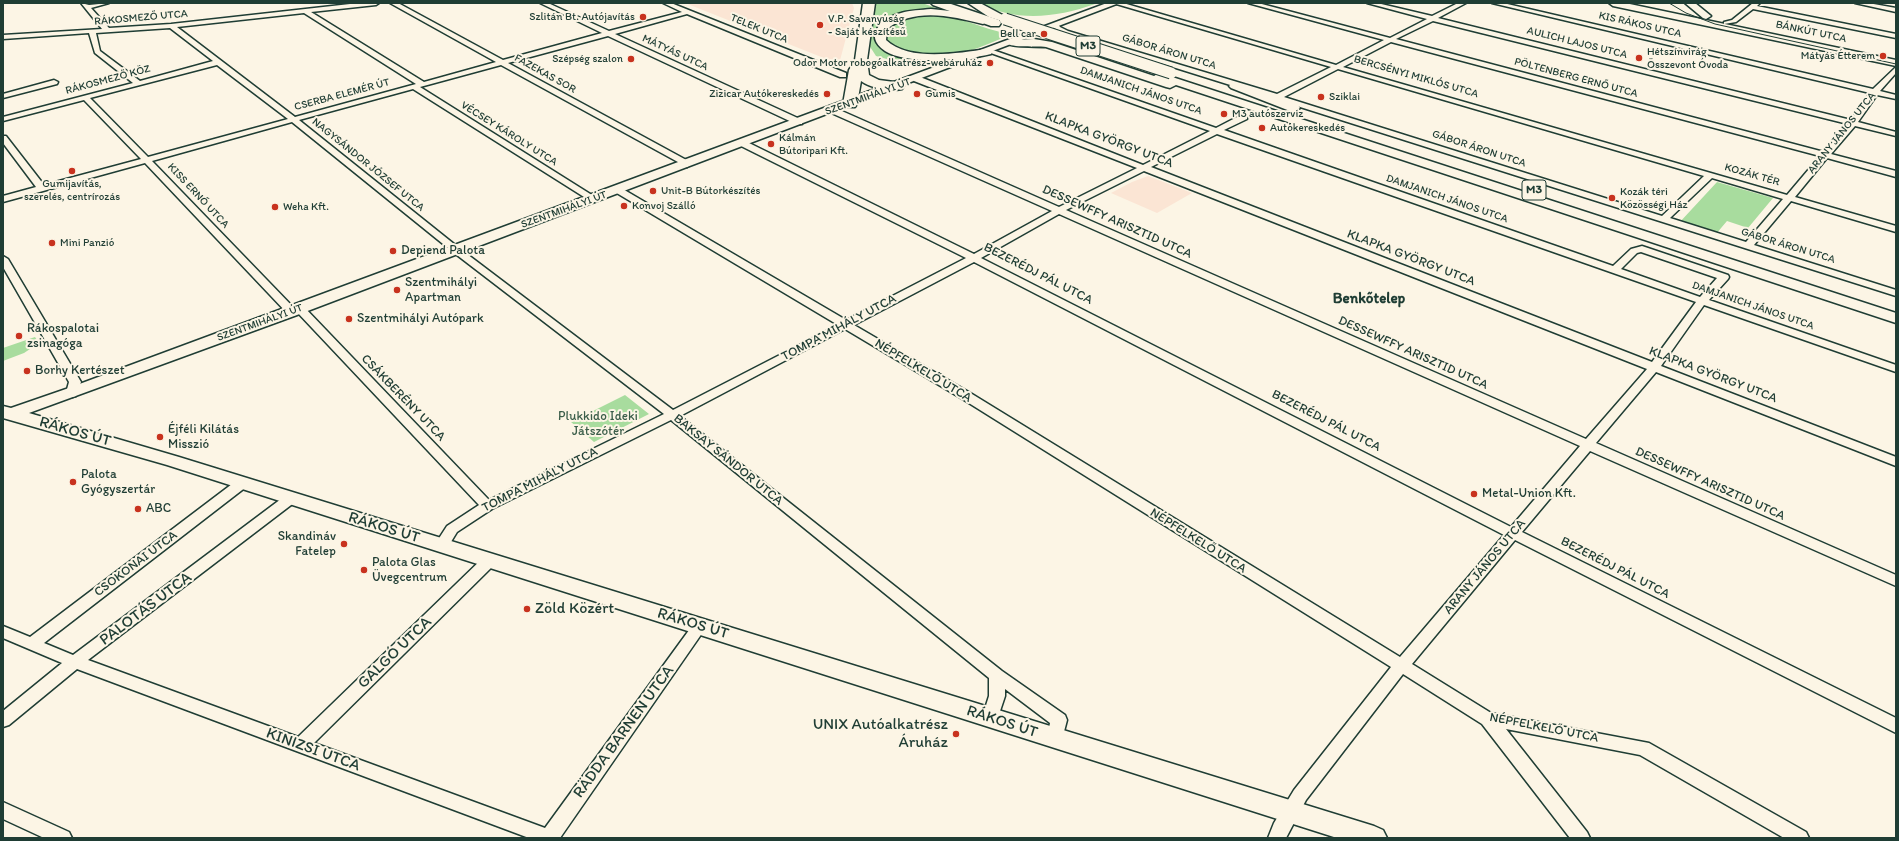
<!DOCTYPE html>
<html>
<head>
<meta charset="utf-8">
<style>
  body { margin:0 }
  #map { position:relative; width:1899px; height:841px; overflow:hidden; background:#fcf5e5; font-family:Itim,sans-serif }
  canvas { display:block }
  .frame { position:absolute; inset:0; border:4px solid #1f3d34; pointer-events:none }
</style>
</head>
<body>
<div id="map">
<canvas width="1899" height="841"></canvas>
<div class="frame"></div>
</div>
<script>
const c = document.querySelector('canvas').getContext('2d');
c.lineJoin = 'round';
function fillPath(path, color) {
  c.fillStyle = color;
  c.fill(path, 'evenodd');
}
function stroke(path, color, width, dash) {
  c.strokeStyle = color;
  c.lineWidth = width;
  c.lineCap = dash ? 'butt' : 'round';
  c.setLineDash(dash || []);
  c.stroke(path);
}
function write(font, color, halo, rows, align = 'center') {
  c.font = font + ' Itim,sans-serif';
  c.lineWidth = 4;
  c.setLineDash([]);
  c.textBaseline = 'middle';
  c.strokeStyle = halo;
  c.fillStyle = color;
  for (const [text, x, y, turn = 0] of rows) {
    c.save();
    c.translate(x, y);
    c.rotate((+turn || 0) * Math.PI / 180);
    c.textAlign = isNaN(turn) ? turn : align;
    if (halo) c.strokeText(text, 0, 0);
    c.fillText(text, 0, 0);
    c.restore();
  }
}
fillPath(new Path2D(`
  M 685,3 L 852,3 L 854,8 L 839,64 Z
  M 1148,176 L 1192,193 L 1157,213 L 1111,193 L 1132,182 Z`), '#fbe5d4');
fillPath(new Path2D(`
  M 872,3 L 922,3 L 945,11 C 916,11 895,8 874,31 L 877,41 L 886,51 L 951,58 L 930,66 L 901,63 L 876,56 L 867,42 L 874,18 Z
  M 977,3 L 1095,3 L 1095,4 C 1056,18 1016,22 977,3 Z
  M 936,16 C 966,17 985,31 1012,34 C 997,40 982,47 966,52 C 950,57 900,55 887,42 C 885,40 884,37 883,34 C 892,17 918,17 936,16 Z
  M 1717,182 L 1773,198 L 1748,228 L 1727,221 L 1716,234 L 1679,223 Z
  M 35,337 L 39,343 L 24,353 L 3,361 L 3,348 Z
  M 625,395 L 649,414 L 594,442 L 571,422 Z`), '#a8dc9e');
const street = new Path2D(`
  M 81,3 L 89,5 L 109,3 L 91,8 L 109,28 L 171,24 L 359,3 L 379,3 L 376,5 L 311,12 L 424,82 L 496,62 L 390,3 L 398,3 L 503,60 L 602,33 L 540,3 L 548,3 L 609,31 L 682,12 L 663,3 L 671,3 L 846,73 L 846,77 L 840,77 L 687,14 L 615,34 L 802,120 L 802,124 L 796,124 L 608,36 L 508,63 L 690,162 L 691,164 L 687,167 L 501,65 L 420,87 L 595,197 L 596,199 L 592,202 L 413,89 L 299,120 L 459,248 L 673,410 L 838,325 L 615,192 L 615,188 L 621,188 L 846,320 L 966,258 L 739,145 L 739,141 L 745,141 L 974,254 L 1052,211 L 829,112 L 829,108 L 835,108 L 1059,207 L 1137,168 L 914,81 L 914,77 L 920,77 L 1143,165 L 1210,131 L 988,52 L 987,51 L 990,49 L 1216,128 L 1241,115 L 1247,115 L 1247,119 L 1224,130 L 1613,266 L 1631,249 L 1642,246 L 1728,275 L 1729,277 L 1728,279 L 1709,300 L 1896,365 L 1896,372 L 1704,305 L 1661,366 L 1896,457 L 1896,466 L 1656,372 L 1596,443 L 1896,575 L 1896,586 L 1590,451 L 1522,532 L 1896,718 L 1896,733 L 1515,540 L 1412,664 L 1491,713 L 1649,743 L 1806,832 L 1809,838 L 1784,838 L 1640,755 L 1506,729 L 1587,832 L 1590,838 L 1570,838 L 1482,724 L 1403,674 L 1306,800 L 1286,838 L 1268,838 L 1274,823 L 1294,790 L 1391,667 L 964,400 L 845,329 L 680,416 L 1002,671 L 1065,715 L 1067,720 L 1061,743 L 1055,745 L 1049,743 L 1047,738 L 1050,723 L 1005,689 L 1005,696 L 996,723 L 990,725 L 984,723 L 982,718 L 989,696 L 989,678 L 671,420 L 492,509 L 457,532 L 446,550 L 441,551 L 436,550 L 434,546 L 447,526 L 479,505 L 297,312 L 292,315 L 288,314 L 145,163 L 3,202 L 3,196 L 36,187 L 3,143 L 3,136 L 6,136 L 44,185 L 141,159 L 84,100 L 3,121 L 3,117 L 133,83 L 95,53 L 89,33 L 3,39 L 3,35 L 102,29 ZM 304,13 L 416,84 L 295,117 L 177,27 ZM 170,28 L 213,61 L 140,81 L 100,51 L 96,33 ZM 217,65 L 288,119 L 148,157 L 90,98 ZM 292,122 L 453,252 L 664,414 L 489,500 L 304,307 L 300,306 L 295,309 L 152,161 ZM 1217,134 L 1696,302 L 1652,362 L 1151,167 ZM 1144,171 L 1647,369 L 1586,439 L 1066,210 ZM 1059,214 L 1580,446 L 1511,527 L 981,258 ZM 1641,252 L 1717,278 L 1700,297 L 1621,269 L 1637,253 ZM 974,262 L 1504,535 L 1400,657 L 972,394 L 854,325 Z
  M 1113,3 L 1123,3 L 1336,65 L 1384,40 L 1248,3 L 1258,3 L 1390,38 L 1427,19 L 1367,3 L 1377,3 L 1432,16 L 1458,3 L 1466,3 L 1438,18 L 1851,120 L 1870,93 L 1492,3 L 1503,3 L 1873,89 L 1896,67 L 1896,73 L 1880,91 L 1896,95 L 1896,99 L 1877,95 L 1858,122 L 1896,132 L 1896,136 L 1855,126 L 1831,154 L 1896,171 L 1896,177 L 1827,158 L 1795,197 L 1896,226 L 1896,232 L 1791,201 L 1754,245 L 1896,290 L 1896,296 L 1275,99 L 1064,33 L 1054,28 L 1054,24 L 1058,24 L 1060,27 L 1068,31 L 1277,94 L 1331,67 ZM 1433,21 L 1848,124 L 1824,152 L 1396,39 ZM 1391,42 L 1820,156 L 1787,195 L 1343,67 ZM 1338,69 L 1704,176 L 1662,216 L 1284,97 ZM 1712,178 L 1783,199 L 1746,242 L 1670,218 Z
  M 1753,3 L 1760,3 L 1757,6 L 1896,34 L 1896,38 L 1753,9 L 1736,22 L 1724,24 L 1724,22 L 1732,20 Z
  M 1855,3 L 1868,3 L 1896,8 L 1896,12 Z
  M 54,80 L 58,82 L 57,84 L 3,98 L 3,94 Z
  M 3,256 L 8,259 L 81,382 L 76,396 L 72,397 L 66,393 L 69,382 L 3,267 Z
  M 241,480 L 246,481 L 247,484 L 246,487 L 44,643 L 73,655 L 285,496 L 295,496 L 297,499 L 295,502 L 88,660 L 298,737 L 485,556 L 490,555 L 495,556 L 497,560 L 495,564 L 314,743 L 545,828 L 695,622 L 700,620 L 705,622 L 707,626 L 560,838 L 529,838 L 77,669 L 9,725 L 3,727 L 3,711 L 62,663 L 3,638 L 3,626 L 30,637 L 236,481 Z
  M 3,802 L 69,832 L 72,838 L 44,838 L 3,819 Z`);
const secondary = new Path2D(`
  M 1107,3 L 1119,3 L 297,315 L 29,413 L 179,457 L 1374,826 L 1383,830 L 1387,838 L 1337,838 L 167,465 L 3,418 L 3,406 L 11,408 L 66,389 Z
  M 1609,3 L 1625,3 L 1896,60 L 1896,66 L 1613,6 Z
  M 1685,3 L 1695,3 L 1711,16 L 1706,19 L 1703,18 Z`);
const primary = new Path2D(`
  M 968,3 L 980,3 L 1010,19 L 1005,22 L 989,17 Z
  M 931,9 L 960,12 L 987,19 L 988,21 L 983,24 C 952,16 914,7 887,29 L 886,40 C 909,62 958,53 987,49 L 991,50 L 992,52 L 991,54 C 967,60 906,65 885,51 C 862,35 883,18 901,13 C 910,10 921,10 931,9 Z
  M 1034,39 L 1052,42 L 1154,76 L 1159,73 L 1163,74 L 1896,313 L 1896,323 L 1176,85 L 1170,88 L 1166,87 L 1046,47 C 1037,46 1011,48 1007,43 L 1012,40 Z
  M 1235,83 L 1298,105 L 1300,108 L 1294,112 L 1290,111 L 1231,88 L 1229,86 L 1231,84 Z`);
const highway = new Path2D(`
  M 863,3 L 875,3 L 867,60 L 869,75 L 879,80 L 902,83 L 904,86 L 902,89 C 889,92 871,88 861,81 L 857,104 L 855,107 L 845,107 L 843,104 L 849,70 L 855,60 Z
  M 931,3 L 948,3 L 999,20 L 1001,23 L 999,26 L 991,26 L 933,5 Z`);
stroke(street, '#1f3d34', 3);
stroke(secondary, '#1f3d34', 3);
stroke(primary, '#1f3d34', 3);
stroke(highway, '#1f3d34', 3);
fillPath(street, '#fcf5e5');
fillPath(secondary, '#fcf5e5');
fillPath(primary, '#fcf5e5');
fillPath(highway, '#fcf5e5');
stroke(new Path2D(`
  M 1669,3 L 1686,13 L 1715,24 L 1896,64`), '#1f3d34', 1);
const primaryBridge = new Path2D(`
  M 1005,19 L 1171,73`);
stroke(primaryBridge, '#1f3d34', 13, []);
stroke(primaryBridge, '#fcf5e5', 11);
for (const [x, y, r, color] of [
  [643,17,4,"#c8321e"],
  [820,25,4,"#c8321e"],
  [1044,34,4,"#c8321e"],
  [1883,56,4,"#c8321e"],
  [1639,58,4,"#c8321e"],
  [631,59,4,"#c8321e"],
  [990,63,4,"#c8321e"],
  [827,94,4,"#c8321e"],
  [917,94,4,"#c8321e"],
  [1321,97,4,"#c8321e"],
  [1224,114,4,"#c8321e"],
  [1262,128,4,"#c8321e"],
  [771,144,4,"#c8321e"],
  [72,171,4,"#c8321e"],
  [653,191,4,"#c8321e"],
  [1612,198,4,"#c8321e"],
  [624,206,4,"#c8321e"],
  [275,207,4,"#c8321e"],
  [52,243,4,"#c8321e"],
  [393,251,4,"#c8321e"],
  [397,290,4,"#c8321e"],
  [349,319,4,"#c8321e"],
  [19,336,4,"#c8321e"],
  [27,371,4,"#c8321e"],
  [160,437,4,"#c8321e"],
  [73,482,4,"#c8321e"],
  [1474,494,4,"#c8321e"],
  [138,509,4,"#c8321e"],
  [344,544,4,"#c8321e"],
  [364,570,4,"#c8321e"],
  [527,609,4,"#c8321e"],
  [956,734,4,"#c8321e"]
]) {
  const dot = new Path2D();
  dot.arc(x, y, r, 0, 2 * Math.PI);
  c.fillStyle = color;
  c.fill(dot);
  stroke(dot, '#fcf5e5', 1.5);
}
write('11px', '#1f3d34', '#fcf5e5', [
  ["Szlitán Bt. Autójavítás",635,17,"right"],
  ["V.P. Savanyúság",828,19],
  ["- Saját készítésű",828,32],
  ["Bell car",1036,34,"right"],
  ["Hétszínvirág",1647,52],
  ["Összevont Óvoda",1647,65],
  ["Mátyás Étterem",1875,56,"right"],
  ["Szépség szalon",623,59,"right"],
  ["Odor Motor robogóalkatrész-webáruház",982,63,"right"],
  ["Zizicar Autókereskedés",819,94,"right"],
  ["Gumis",925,94],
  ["Sziklai",1329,97],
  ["M3 autószerviz",1232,114],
  ["Autókereskedés",1270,128],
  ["Kálmán",779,138],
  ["Bútoripari Kft.",779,151],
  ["Gumijavítás,",72,184,"center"],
  ["szerelés, centrírozás",72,197,"center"],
  ["Unit-B Bútorkészítés",661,191],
  ["Kozák téri",1620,192],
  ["Közösségi Ház",1620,205],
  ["Konvoj Szálló",632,206],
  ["Weha Kft.",283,207],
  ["Mini Panzió",60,243]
], 'left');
write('11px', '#1f3d34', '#fcf5e5', [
  ["RÁKOSMEZŐ UTCA",141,18,-5],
  ["KIS RÁKOS UTCA",1640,25,13],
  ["TELEK UTCA",759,29,22],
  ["BÁNKÚT UTCA",1811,32,12],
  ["AULICH LAJOS UTCA",1577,43,14],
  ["GÁBOR ÁRON UTCA",1169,52,17],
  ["MÁTYÁS UTCA",675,53,25],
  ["FAZEKAS SOR",545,74,29],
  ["BERCSÉNYI MIKLÓS UTCA",1416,77,16],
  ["PÖLTENBERG ERNŐ UTCA",1576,78,15],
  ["RÁKOSMEZŐ KÖZ",108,80,-15],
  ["DAMJANICH JÁNOS UTCA",1141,91,19],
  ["CSERBA ELEMÉR ÚT",342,95,-15],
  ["SZENTMIHÁLYI ÚT",868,97,-20],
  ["ARANY JÁNOS UTCA",1842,133,-51],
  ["VÉCSEY KÁROLY UTCA",509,134,32],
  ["GÁBOR ÁRON UTCA",1479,149,18],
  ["NAGYSÁNDOR JÓZSEF UTCA",368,165,39],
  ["KOZÁK TÉR",1752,175,16],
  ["KISS ERNŐ UTCA",198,196,47],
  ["DAMJANICH JÁNOS UTCA",1447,199,19],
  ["SZENTMIHÁLYI ÚT",564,210,-20],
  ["GÁBOR ÁRON UTCA",1788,246,17],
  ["DAMJANICH JÁNOS UTCA",1753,306,19],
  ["SZENTMIHÁLYI ÚT",260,323,-20]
]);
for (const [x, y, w] of [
  [1088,46,24],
  [1534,190,24]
]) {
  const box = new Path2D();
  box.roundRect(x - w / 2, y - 10, w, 20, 3);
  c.fillStyle = '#fcf5e5';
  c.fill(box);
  stroke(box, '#1f3d34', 1);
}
write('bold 12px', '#1f3d34', null, [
  ["M3",1088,46],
  ["M3",1534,190]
]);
write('13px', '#1f3d34', '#fcf5e5', [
  ["KLAPKA GYÖRGY UTCA",1109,140,21],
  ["DESSEWFFY ARISZTID UTCA",1117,222,24],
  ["KLAPKA GYÖRGY UTCA",1411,258,21],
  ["BEZERÉDJ PÁL UTCA",1038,274,27],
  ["TOMPA MIHÁLY UTCA",839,328,-28],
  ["DESSEWFFY ARISZTID UTCA",1413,353,24],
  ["NÉPFELKELŐ UTCA",923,371,31],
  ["KLAPKA GYÖRGY UTCA",1713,375,21],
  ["CSÁKBERÉNY UTCA",403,398,46],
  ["BEZERÉDJ PÁL UTCA",1326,421,27],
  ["BAKSAY SÁNDOR UTCA",728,460,39],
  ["TOMPA MIHÁLY UTCA",540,480,-27],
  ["DESSEWFFY ARISZTID UTCA",1710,484,24],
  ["NÉPFELKELŐ UTCA",1198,541,32],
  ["CSOKONAI UTCA",136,564,-37],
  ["ARANY JÁNOS UTCA",1485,567,-50],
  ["BEZERÉDJ PÁL UTCA",1615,568,27],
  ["NÉPFELKELŐ UTCA",1544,728,11]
]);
write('13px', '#1f3d34', '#fcf5e5', [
  ["Depiend Palota",401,251],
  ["Szentmihályi",405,283],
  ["Apartman",405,298],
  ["Szentmihályi Autópark",357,319],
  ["Rákospalotai",27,329],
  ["zsinagóga",27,344],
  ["Borhy Kertészet",35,371],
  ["Éjféli Kilátás",168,430],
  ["Misszió",168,445],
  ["Palota",81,475],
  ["Gyógyszertár",81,490],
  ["Metal-Union Kft.",1482,494],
  ["ABC",146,509],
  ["Skandináv",336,537,"right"],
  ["Fatelep",336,552,"right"],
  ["Palota Glas",372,563],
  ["Üvegcentrum",372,578]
], 'left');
write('13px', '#3a5d49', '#fcf5e5', [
  ["Plukkido Ideki",598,417],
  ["Játszótér",598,432]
]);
write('bold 15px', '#1f3d34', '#fcf5e5', [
  ["Benkőtelep",1369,299]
]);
write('16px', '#1f3d34', '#fcf5e5', [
  ["RÁKOS ÚT",75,432,16],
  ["RÁKOS ÚT",384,528,17],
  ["PALOTÁS UTCA",146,609,-37],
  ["RÁKOS ÚT",693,624,17],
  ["GALGÓ UTCA",395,653,-44],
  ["RÁKOS ÚT",1002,722,18],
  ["RÄDDA BARNEN UTCA",624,732,-54],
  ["KINIZSI UTCA",313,750,20]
]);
write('16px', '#1f3d34', '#fcf5e5', [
  ["Zöld Közért",535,609],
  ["UNIX Autóalkatrész",948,725,"right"],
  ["Áruház",948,743,"right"]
], 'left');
</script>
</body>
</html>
